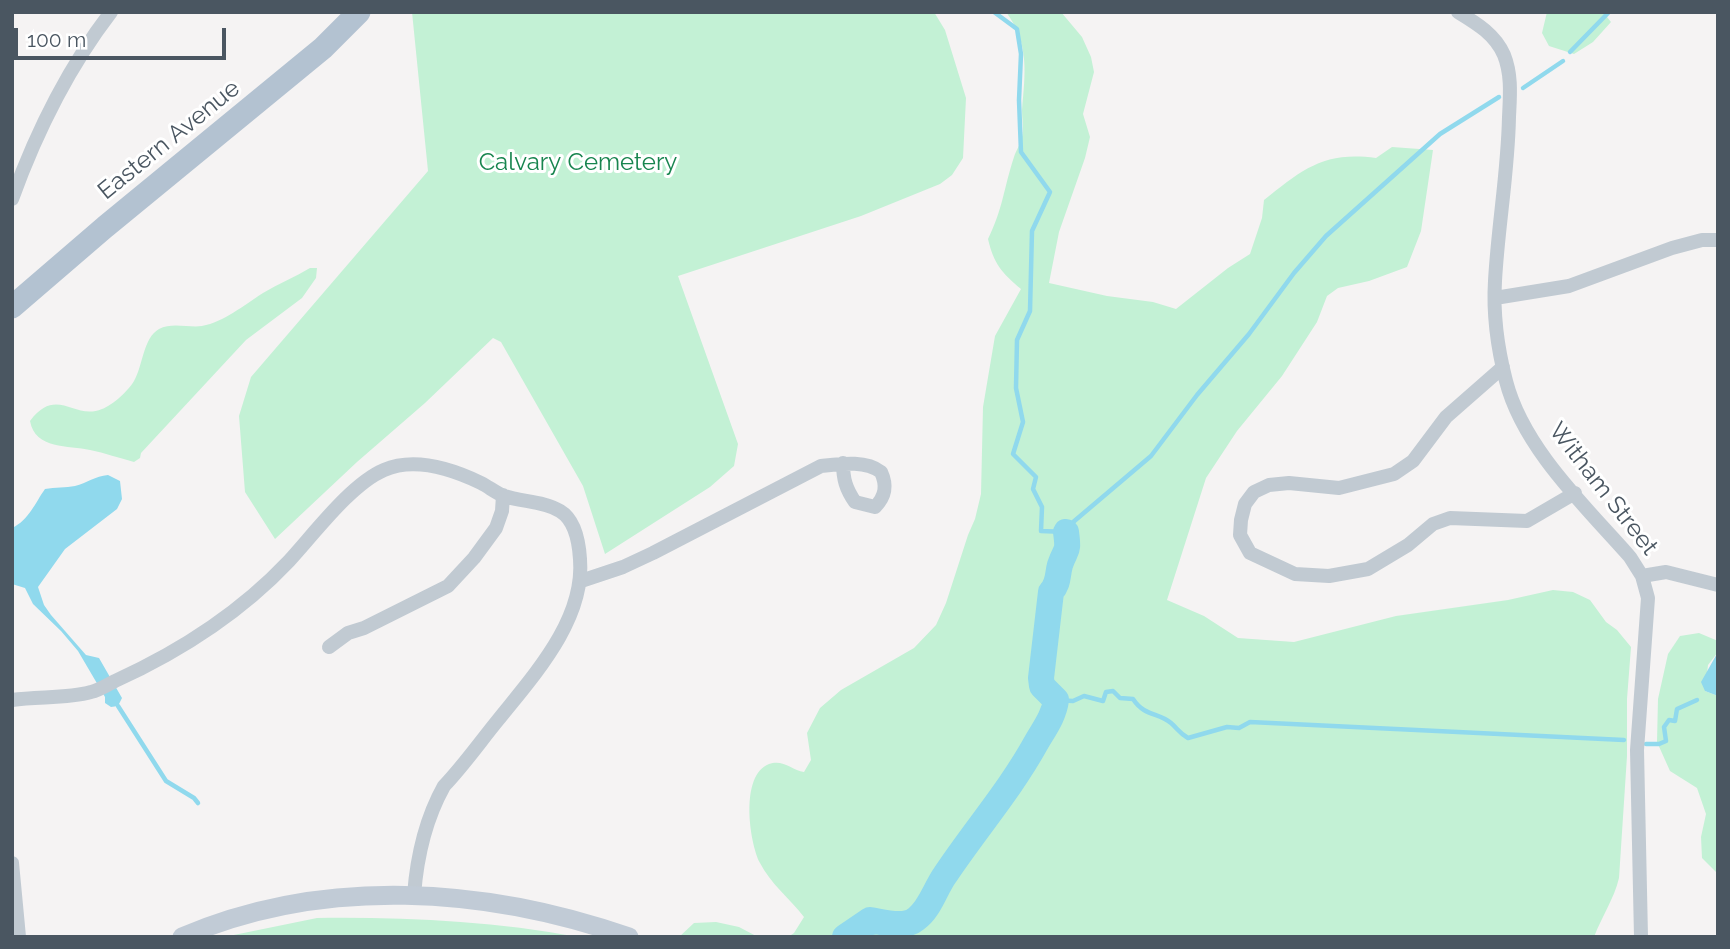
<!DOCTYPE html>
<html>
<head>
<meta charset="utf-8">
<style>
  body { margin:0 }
  #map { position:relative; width:1730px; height:949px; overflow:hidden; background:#f5f3f3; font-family:Raleway,sans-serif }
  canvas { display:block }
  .frame { position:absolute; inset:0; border:14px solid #4a5661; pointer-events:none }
  .scale { position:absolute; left:14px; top:28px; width:212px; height:32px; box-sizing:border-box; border:4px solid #4a5661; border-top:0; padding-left:9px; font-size:21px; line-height:24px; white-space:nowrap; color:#4a5661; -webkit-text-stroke:5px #fff; paint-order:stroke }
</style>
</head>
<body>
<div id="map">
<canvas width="1730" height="949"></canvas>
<div class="frame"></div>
<div class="scale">100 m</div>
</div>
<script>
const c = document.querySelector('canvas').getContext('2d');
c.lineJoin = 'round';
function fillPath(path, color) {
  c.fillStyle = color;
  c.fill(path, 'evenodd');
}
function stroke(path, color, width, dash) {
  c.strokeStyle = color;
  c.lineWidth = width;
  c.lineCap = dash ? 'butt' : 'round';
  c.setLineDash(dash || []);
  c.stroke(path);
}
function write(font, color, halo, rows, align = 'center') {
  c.font = font + ' Raleway,sans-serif';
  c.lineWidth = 6;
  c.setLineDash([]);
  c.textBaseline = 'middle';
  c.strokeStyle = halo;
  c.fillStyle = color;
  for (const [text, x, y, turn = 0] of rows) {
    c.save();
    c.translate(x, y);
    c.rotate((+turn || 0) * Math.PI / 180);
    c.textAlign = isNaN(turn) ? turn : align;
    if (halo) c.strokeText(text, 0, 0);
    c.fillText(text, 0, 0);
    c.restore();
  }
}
fillPath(new Path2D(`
  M 412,12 L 934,12 L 945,30 L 966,98 L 963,158 L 952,175 L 940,184 L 861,216 L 678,276 L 738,444 L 734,466 L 710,487 L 605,554 L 583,486 L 501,342 L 493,338 L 425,403 L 357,462 L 275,539 L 245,492 L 239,416 L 251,377 L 428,171 Z
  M 1006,12 L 1061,12 L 1082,37 L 1091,57 L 1094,72 L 1083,114 L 1090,137 L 1085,158 L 1059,232 L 1049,283 L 1107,296 L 1153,302 L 1176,309 L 1228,268 L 1250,254 L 1262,218 L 1264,200 C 1303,169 1324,151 1376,158 L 1392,147 L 1433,150 L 1421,231 L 1407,267 L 1369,281 L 1338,288 L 1327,296 L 1317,322 L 1282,376 L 1237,431 L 1206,478 L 1167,600 L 1204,616 L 1238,638 L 1294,642 L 1396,616 L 1508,600 L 1553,590 L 1573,592 L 1590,600 L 1606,622 L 1617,630 L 1631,647 L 1627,699 L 1627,756 L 1619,878 C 1614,899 1602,916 1594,937 L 866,937 L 877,933 L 854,917 L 839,937 L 788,937 L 794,933 L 804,917 C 790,899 770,883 760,863 C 749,841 740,775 769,764 C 783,759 792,770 804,772 L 811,760 L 807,733 L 820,708 L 841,690 L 914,648 L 936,625 L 946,603 L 968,535 L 975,519 L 981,494 L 983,407 L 995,336 L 1021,289 C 1001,272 994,264 988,239 C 1003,209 1004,187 1014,157 C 1016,150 1021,144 1022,137 C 1024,128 1022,119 1022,110 C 1025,74 1030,44 1006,12 Z
  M 1547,12 L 1603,12 L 1611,22 L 1593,42 L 1574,54 L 1549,46 L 1542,33 Z
  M 310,268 L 317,268 L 316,278 L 302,298 L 246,340 L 141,453 L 140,458 L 134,462 C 119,458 105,453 90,450 C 69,445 35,450 30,421 C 57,385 74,421 102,409 C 113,405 128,391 134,381 C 143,366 143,338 159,329 C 172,322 189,328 202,326 C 224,322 244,305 263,293 C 278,284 295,277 310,268 Z
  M 1699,633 L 1718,641 L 1718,652 L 1708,665 L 1705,691 L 1718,696 L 1718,874 L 1702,858 L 1701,837 L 1706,814 L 1697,788 L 1670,771 L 1657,742 L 1658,699 L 1668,654 L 1680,636 Z
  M 317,918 C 404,917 493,921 578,937 L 224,937 Z
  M 716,922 L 739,927 L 758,937 L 679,937 L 694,923 Z`), '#c3f1d5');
fillPath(new Path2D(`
  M 108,475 L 120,481 L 122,499 L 117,509 L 65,549 L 38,587 L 44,605 L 51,615 L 86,655 L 99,658 L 122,698 L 118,706 L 111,707 L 105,703 L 105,697 L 78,651 L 61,631 L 33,604 L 25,588 L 12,584 L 12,528 C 29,520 35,503 45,489 C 55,487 66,488 75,486 C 87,483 95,476 108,475 Z
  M 1718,652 L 1718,696 L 1705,691 L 1701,682 Z
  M 871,914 L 880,918 L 877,934 L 866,937 L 839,937 L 854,917 Z`), '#90d9ed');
stroke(new Path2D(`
  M 994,12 L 1017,29 L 1021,54 L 1019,100 L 1021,152 L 1050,192 L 1032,231 L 1030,311 L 1017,340 L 1016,388 L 1023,422 L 1013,454 L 1036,477 L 1033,489 L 1042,507 L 1041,531 L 1066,532 L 1072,523 L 1151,456 L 1197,395 L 1249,334 L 1294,273 L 1326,236 L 1440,134 L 1499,97
  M 1570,52 L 1609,12
  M 1523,88 L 1563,61
  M 1056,700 L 1073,701 L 1084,696 L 1103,701 L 1106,692 L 1113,691 L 1120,698 L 1133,699 C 1145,717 1158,712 1171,723 C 1178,729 1178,732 1188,738 L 1227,727 L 1239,728 L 1250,722 L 1624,740
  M 118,706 L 166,781 L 194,798 L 198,803
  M 1646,744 L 1659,744 L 1666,741 L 1664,727 L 1669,720 L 1675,721 L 1677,709 L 1697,700`), '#90d9ed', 4.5);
stroke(new Path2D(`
  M 845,937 L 870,920 C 883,922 904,929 916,919 C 930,909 935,889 945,875 C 975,830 1010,790 1036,743 C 1044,729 1054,716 1056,700 L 1042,686 L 1041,678 L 1051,592 C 1059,583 1057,576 1060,565 C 1066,547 1069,554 1066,532`), '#90d9ed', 26);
stroke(new Path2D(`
  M 1458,12 C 1476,23 1495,34 1504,55 C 1512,75 1510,96 1509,117 C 1508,172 1498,226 1495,281 C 1493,313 1498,350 1506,381 C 1523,448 1586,507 1630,557 L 1642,576 L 1648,598 L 1637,750 L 1641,937
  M 12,199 C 36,133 68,68 111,12
  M 1495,298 L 1569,286 L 1672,248 L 1702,240 L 1718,240
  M 1503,367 L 1446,417 L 1413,461 L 1394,474 L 1339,488 L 1289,483 L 1269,485 L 1254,492 L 1245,504 L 1241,520 L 1240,535 L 1250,553 L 1295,574 L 1329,576 L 1368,569 L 1408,545 L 1433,524 L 1450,518 L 1527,521 L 1575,493
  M 1642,576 L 1666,572 L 1718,585
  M 581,581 L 623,567 L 653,553 L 821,466 C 840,464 865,460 881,472 C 887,485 886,496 875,507 L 855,502 C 846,489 843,479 843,463
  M 329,647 L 348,633 L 364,628 L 448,586 L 474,558 L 496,528 L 502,511 L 503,495
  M 12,700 C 38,696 67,699 91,692 C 100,690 107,685 115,681 C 181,651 239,614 289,561 C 314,534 351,484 384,470 C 414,457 452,469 481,483 C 489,487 496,493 504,496 C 522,502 544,501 560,511 C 575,520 579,543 580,559 C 585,620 534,675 498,720 C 480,742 464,765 444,786 C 425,820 417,856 414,895
  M 12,863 L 19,937`), '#c1cad2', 14);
stroke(new Path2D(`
  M 182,937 C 324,876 486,887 629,937`), '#c1cbd6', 19);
stroke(new Path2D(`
  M 12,307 L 105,227 L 323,48 L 359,12`), '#b3c2d1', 23);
write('24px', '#4a5661', '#fff', [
  ["Eastern Avenue",169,140,-39],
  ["Witham Street",1603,489,52]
]);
write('24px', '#18854f', '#fff', [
  ["Calvary Cemetery",578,163]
]);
</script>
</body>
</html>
